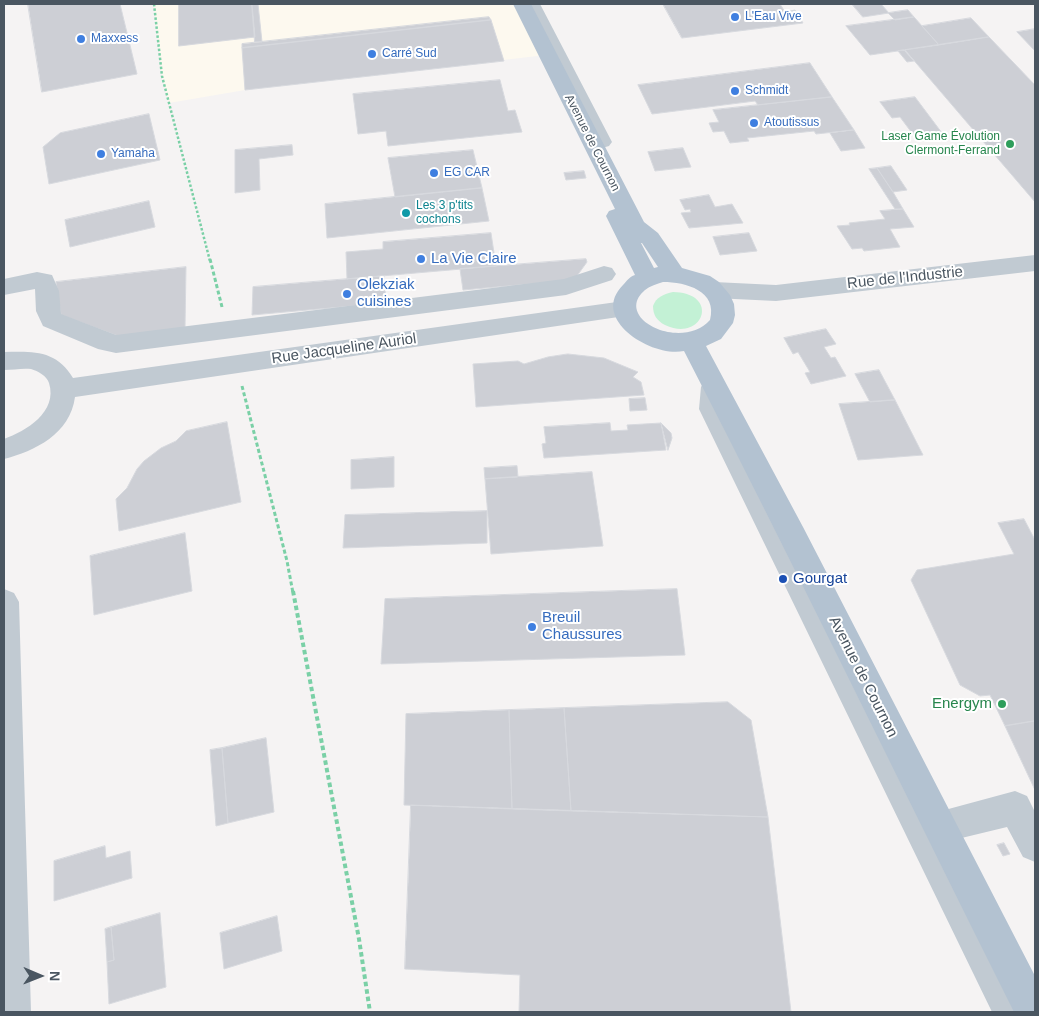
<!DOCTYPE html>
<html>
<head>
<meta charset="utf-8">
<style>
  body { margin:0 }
  #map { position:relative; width:1039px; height:1016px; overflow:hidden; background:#f5f3f3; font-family:Helvetica,sans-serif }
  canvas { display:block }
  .frame { position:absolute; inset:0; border:5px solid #4a5661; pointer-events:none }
  .north { position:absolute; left:15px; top:951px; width:50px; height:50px; -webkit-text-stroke:4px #fff; paint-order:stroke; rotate:91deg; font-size:14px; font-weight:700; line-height:20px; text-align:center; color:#4a5661 }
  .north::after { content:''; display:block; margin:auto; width:18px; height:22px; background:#4a5661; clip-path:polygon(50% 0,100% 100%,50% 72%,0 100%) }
</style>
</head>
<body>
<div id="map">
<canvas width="1039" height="1016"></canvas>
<div class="frame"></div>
<div class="north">N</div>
</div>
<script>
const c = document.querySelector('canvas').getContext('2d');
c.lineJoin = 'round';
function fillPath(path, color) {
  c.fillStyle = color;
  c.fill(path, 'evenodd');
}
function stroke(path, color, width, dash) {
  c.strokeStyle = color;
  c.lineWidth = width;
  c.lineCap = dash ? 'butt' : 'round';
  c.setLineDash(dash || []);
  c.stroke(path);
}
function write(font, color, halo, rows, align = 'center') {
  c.font = font + ' Helvetica,sans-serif';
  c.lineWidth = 4;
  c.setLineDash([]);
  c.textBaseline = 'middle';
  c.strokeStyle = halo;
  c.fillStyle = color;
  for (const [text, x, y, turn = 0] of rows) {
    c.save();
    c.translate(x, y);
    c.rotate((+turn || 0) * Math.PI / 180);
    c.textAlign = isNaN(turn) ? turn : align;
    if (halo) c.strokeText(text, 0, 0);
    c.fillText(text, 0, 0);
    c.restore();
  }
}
fillPath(new Path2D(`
  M 154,4 L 520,4 L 546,55 L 245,90 L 169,103 L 162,76 Z`), '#fdf9ef');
fillPath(new Path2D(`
  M 673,292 C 721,293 703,343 665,325 C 657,321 653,315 653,306 C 656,297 664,294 673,292 Z`), '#c3f1d5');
const building = new Path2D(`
  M 28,4 L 120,4 L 137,74 L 42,92 Z
  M 179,4 L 252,4 L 255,37 L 179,46 Z
  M 252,4 L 258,4 L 262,42 L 255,42 Z
  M 663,4 L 780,4 L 785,12 L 795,10 L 803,23 L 682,38 Z
  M 852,4 L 881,4 L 889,13 L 863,17 Z
  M 908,10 L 914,17 L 895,20 L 888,13 Z
  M 489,17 L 491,20 L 242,48 L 242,44 Z
  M 914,17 L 939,45 L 870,55 L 846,26 Z
  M 971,18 L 989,37 L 939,45 L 922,26 Z
  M 491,20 L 504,61 L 245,90 L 242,48 Z
  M 1035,29 L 1035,51 L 1017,32 Z
  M 989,37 L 1035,85 L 1035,202 L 905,50 Z
  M 904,50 L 914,61 L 907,62 L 898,51 Z
  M 810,63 L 832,97 L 758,105 L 755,101 L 652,114 L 638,85 Z
  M 500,80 L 508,111 L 515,110 L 522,132 L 388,146 L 386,131 L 358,134 L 353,94 Z
  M 832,97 L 854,130 L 816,134 L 814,131 L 747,138 L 749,141 L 730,143 L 724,131 L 713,132 L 709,123 L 719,122 L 713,110 Z
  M 915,97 L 942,133 L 915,137 L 900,117 L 892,118 L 880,102 Z
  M 149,114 L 160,160 L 49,184 L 43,147 L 60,133 Z
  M 854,130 L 865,148 L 841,151 L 830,133 Z
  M 292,145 L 293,155 L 259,159 L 260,190 L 235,193 L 235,150 Z
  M 683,148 L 691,167 L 655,171 L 648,152 Z
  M 473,150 L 482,188 L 395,197 L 388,158 Z
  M 891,166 L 907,190 L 893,192 L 877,168 Z
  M 877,168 L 893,192 L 903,209 L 895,209 L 869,169 Z
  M 584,171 L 586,178 L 566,180 L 564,173 Z
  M 482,188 L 489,221 L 327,238 L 325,204 Z
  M 709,195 L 715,207 L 732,204 L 743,223 L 689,228 L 681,213 L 691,212 L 690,209 L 685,210 L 680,200 Z
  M 149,201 L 155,227 L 70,247 L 65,220 Z
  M 903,209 L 914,227 L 890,229 L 900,247 L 864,251 L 862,248 L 852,249 L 837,226 L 850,225 L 849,223 L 885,219 L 880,211 Z
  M 491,233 L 496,266 L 347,279 L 346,252 L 383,249 L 383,242 Z
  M 749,233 L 757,251 L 720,255 L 713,237 Z
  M 586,259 L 587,262 L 574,280 L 463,290 L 460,269 Z
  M 186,267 L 185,328 L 118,336 L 61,315 L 56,282 Z
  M 384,276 L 386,303 L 252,315 L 253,287 Z
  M 826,329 L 836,344 L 824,347 L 831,358 L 835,357 L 846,376 L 811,384 L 805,373 L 810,372 L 798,352 L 793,354 L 784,338 Z
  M 568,354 L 604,358 L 638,372 L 633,377 L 641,382 L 644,395 L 476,407 L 473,364 L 518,361 L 524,364 L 548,357 Z
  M 879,370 L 895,400 L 870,402 L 855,374 Z
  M 645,398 L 647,410 L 630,411 L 629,399 Z
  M 895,400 L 923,455 L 858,460 L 839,404 Z
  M 227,422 L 241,502 L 119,531 L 116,499 L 127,488 L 137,469 L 144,461 L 161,448 L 176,441 L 186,431 Z
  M 610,423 L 611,431 L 628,430 L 627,425 L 661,423 L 666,450 L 544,458 L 542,444 L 546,443 L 544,427 Z
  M 661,423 L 671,433 L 672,438 L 668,450 Z
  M 394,457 L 394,487 L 351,489 L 351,460 Z
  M 517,466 L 518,477 L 485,479 L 484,468 Z
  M 592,472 L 603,546 L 491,554 L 485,479 Z
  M 487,511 L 487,543 L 343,548 L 345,515 Z
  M 1024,519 L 1035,540 L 1035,721 L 1005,726 L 990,695 L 980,696 L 960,685 L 911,580 L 917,570 L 1014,554 L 998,523 Z
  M 185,533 L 192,591 L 94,615 L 90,556 Z
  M 677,589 L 685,655 L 381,664 L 385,599 Z
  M 728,702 L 751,720 L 768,817 L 571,811 L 564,708 Z
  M 564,708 L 571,811 L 512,809 L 509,710 Z
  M 509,710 L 512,809 L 404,805 L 406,714 Z
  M 1035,721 L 1035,790 L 1005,726 Z
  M 266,738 L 274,812 L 228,823 L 222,748 Z
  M 222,748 L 228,823 L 216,826 L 210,750 Z
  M 411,805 L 768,817 L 791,1012 L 519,1012 L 520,975 L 405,969 Z
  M 1004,843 L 1010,854 L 1003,856 L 997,845 Z
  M 105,846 L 106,858 L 130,851 L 132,878 L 54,901 L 54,861 Z
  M 160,913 L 166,987 L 109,1004 L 107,962 L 114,960 L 111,927 Z
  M 277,916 L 282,951 L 224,969 L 220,933 Z
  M 111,927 L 114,960 L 107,962 L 105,929 Z`);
fillPath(building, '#cdcfd5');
stroke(building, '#d7d9de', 1);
stroke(new Path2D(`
  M 154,4 L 162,76 L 210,261`), '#7ad0a6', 2.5, [2.5, 2]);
stroke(new Path2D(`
  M 210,259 L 222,307
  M 242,386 L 287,561 L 293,593`), '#7ad0a6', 3, [4, 2.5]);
stroke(new Path2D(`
  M 293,591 L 359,939 L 370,1012`), '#7ad0a6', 4, [4.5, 3]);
fillPath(new Path2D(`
  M 522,4 L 540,4 L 612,142 L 609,146 L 602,148 L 595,146 L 592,142 Z
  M 1035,255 L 1035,271 L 776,301 L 714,298 L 706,296 L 702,290 L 706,284 L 714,282 L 776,285 Z
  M 604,266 L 612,268 L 616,274 L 612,280 L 566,295 L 116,353 L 98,349 L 43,326 L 36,311 L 35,289 L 4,295 L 4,279 L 37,272 L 52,275 L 59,291 L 61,314 L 116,335 L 564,279 Z
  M 624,301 L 632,303 L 636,309 L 632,315 L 75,397 C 70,434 35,451 4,459 L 4,439 C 26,431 58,412 49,383 C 47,376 38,371 31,369 C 22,368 13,370 4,370 L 4,352 C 33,351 57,350 73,378 Z
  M 714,377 L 723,380 L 727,387 L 725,409 L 930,814 L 1015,791 L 1027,796 L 1035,812 L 1035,862 L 1023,857 L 1007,827 L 945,842 L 1029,1012 L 992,1012 L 699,409 L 701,387 L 705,380 Z
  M 4,589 L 14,593 L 19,602 L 31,1012 L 4,1012 Z`), '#c1cad2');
fillPath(new Path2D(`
  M 513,4 L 531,4 L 644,222 L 658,233 L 682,268 L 710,276 L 719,282 L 730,295 L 734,304 L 735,315 L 733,323 L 721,339 L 706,346 L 803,527 L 1035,976 L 1035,1012 L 1014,1012 C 904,792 797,570 684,351 C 652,358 589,319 623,285 C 627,281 629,277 635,275 L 606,216 L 609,211 L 615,209 ZM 641,243 L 642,243 L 658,267 L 654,268 ZM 663,282 C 686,282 718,291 710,320 C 681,352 612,318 645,290 C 650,286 657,284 663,282 Z`), '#b3c2d1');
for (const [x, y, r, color] of [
  [735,17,5,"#3f7fe0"],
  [81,39,5,"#3f7fe0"],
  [372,54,5,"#3f7fe0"],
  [735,91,5,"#3f7fe0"],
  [754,123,5,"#3f7fe0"],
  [1010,144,5,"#2e9e5b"],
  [101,154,5,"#3f7fe0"],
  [434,173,5,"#3f7fe0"],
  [406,213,5,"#0f9aa8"],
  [421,259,5,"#3f7fe0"],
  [347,294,5,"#3f7fe0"],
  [783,579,5,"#1a4fb4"],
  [532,627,5,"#3f7fe0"],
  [1002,704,5,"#2e9e5b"]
]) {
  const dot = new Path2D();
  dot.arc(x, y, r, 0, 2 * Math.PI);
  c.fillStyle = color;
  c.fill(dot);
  stroke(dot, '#fff', 2);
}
write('12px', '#366cbe', '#fff', [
  ["L'Eau Vive",745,17],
  ["Maxxess",91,39],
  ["Carré Sud",382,54],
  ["Schmidt",745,91],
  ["Atoutissus",764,123],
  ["Yamaha",111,154],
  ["EG CAR",444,173]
], 'left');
write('12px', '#27864d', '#fff', [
  ["Laser Game Évolution",1000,137],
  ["Clermont-Ferrand",1000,151]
], 'right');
write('12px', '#4a5661', '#fff', [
  ["Avenue de Cournon",592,143,63]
]);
write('12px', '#0d838f', '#fff', [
  ["Les 3 p'tits",416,206],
  ["cochons",416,220]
], 'left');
write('15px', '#366cbe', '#fff', [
  ["La Vie Claire",431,259],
  ["Olekziak",357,285],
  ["cuisines",357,302],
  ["Breuil",542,618],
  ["Chaussures",542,635]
], 'left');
write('15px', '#4a5661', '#fff', [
  ["Rue de l'Industrie",905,278,-6],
  ["Rue Jacqueline Auriol",344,349,-8],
  ["Avenue de Cournon",863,677,63]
]);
write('15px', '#164399', '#fff', [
  ["Gourgat",793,579]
], 'left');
write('15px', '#27864d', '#fff', [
  ["Energym",992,704]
], 'right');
</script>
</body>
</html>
